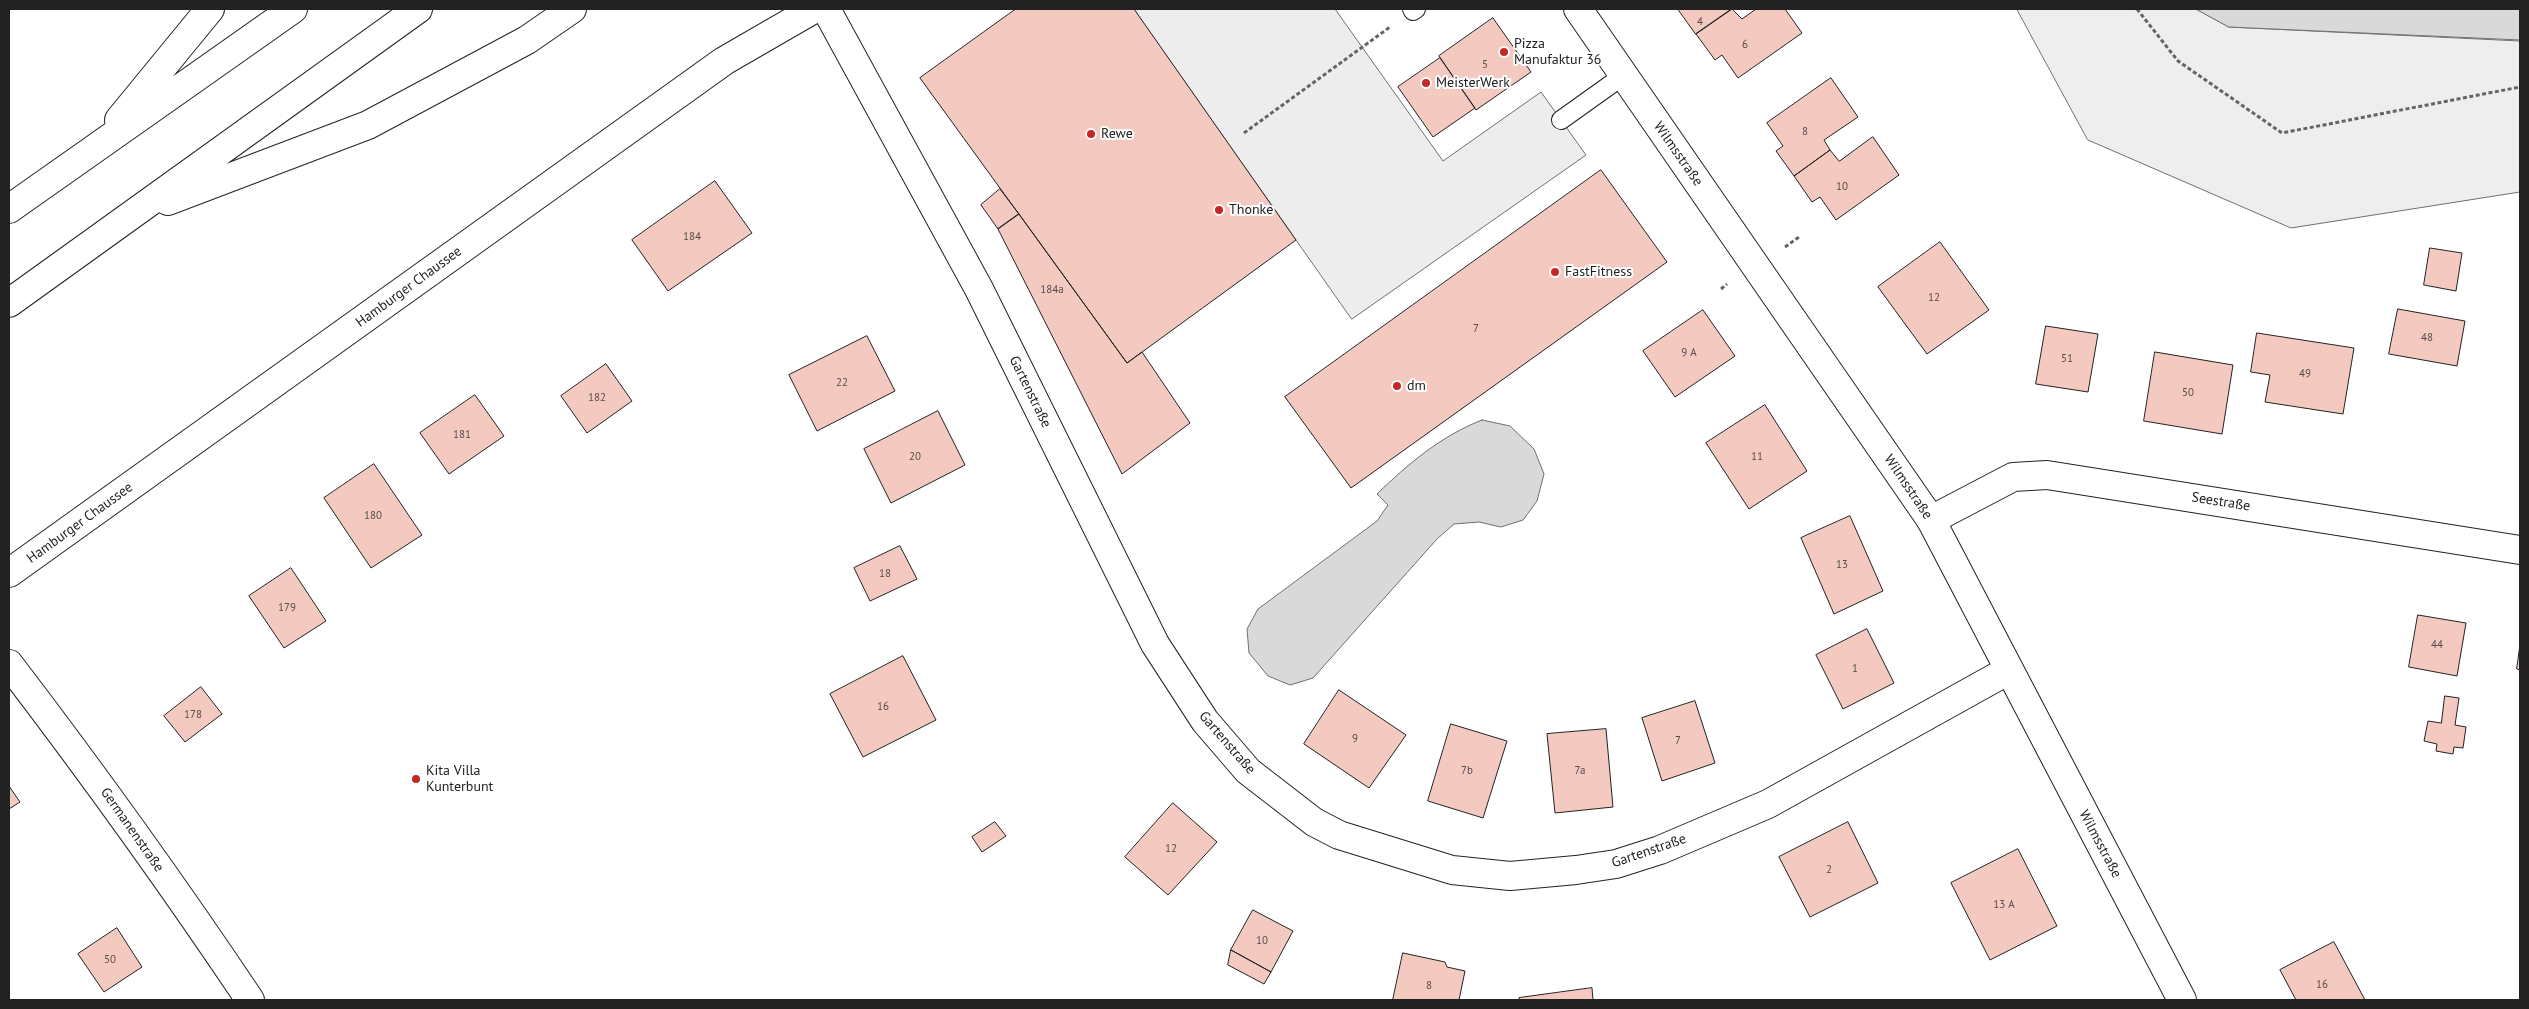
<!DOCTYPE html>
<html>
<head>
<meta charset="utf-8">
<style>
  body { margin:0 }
  #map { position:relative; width:2529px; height:1009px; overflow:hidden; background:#fff; font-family:"PT Sans",sans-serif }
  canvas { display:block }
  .frame { position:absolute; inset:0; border:10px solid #222; pointer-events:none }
</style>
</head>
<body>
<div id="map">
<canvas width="2529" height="1009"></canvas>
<div class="frame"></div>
</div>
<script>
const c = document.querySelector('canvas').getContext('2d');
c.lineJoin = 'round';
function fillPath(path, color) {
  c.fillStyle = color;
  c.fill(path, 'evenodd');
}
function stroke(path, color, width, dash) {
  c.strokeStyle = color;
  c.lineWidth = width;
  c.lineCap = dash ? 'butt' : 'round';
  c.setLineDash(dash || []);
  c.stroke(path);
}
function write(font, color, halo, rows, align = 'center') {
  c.font = font + ' "PT Sans",sans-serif';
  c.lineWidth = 4;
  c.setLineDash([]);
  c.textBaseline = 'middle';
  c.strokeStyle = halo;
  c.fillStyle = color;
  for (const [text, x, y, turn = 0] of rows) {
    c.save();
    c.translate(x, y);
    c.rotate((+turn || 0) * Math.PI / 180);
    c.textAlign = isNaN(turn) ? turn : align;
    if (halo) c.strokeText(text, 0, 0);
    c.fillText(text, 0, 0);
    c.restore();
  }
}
const green = new Path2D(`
  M 2017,9 L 2196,9 L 2229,27 L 2520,41 L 2520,192 L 2291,228 L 2088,140 Z`);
fillPath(green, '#eee');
stroke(green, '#6f6f6f', 1);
const parking = new Path2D(`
  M 1134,9 L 1335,9 L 1443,161 L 1541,92 L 1586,155 L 1352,319 Z`);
fillPath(parking, '#ededed');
stroke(parking, '#6f6f6f', 1);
const water = new Path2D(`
  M 2196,9 L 2520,9 L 2520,40 L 2229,27 Z
  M 1482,420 L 1510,426 L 1534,449 L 1544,474 L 1537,501 L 1523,520 L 1501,527 L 1479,522 L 1454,524 L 1437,539 L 1313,678 L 1290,685 L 1268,676 L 1249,653 L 1247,629 L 1258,609 L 1377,521 L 1388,505 L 1377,494 C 1408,464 1441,436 1482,420 Z`);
fillPath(water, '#d9d9d9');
stroke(water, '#6f6f6f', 1);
const building = new Path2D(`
  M 1016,9 L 1134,9 L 1296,240 L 1127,363 L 920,78 Z
  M 1678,9 L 1732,9 L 1696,34 Z
  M 1732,9 L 1742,19 L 1756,9 L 1785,9 L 1802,33 L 1738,78 L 1722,55 L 1715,60 L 1696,34 Z
  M 1493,18 L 1531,72 L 1476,110 L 1439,56 Z
  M 1440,58 L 1475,108 L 1433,137 L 1398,87 Z
  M 1831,78 L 1858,117 L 1824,140 L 1830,150 L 1794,176 L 1776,151 L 1783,146 L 1767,123 Z
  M 1873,137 L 1899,175 L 1836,220 L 1820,197 L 1812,202 L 1794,176 L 1830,150 L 1839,161 Z
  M 1601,170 L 1667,262 L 1351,488 L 1285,397 Z
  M 715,181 L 752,233 L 668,291 L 632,240 Z
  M 1000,189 L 1019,214 L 998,229 L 981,205 Z
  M 1019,214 L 1127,363 L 1142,352 L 1190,423 L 1122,474 L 998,229 Z
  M 1940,242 L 1989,310 L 1927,354 L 1878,287 Z
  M 2430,248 L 2462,253 L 2456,291 L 2424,285 Z
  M 2398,309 L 2465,321 L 2457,366 L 2389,354 Z
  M 1703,310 L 1735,356 L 1675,397 L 1643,351 Z
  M 2046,326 L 2098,334 L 2088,392 L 2036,384 Z
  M 2257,333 L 2354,348 L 2343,414 L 2265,402 L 2270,375 L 2251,372 Z
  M 867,336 L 895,391 L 817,431 L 789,375 Z
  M 2155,352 L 2233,365 L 2222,434 L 2144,421 Z
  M 606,364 L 632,401 L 587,433 L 561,396 Z
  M 475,395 L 504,436 L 449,474 L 420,433 Z
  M 1765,405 L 1807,471 L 1749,509 L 1706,443 Z
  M 938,411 L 965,465 L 891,503 L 864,449 Z
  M 374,464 L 422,535 L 371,568 L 324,498 Z
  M 1850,516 L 1883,591 L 1834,614 L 1801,538 Z
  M 900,546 L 917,579 L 870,601 L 854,568 Z
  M 291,568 L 326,621 L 284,648 L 249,596 Z
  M 2418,615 L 2466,623 L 2457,676 L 2409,667 Z
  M 1867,629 L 1894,683 L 1843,709 L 1816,655 Z
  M 2520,645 L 2520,670 L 2517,669 Z
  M 903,656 L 936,720 L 863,757 L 830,694 Z
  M 201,687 L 222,714 L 185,742 L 164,716 Z
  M 1339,690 L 1406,735 L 1369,788 L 1304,744 Z
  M 2445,696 L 2459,698 L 2455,725 L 2466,727 L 2463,748 L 2454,747 L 2453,754 L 2436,751 L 2437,744 L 2424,741 L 2428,721 L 2441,723 Z
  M 1695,701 L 1715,763 L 1662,781 L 1642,718 Z
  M 1451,724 L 1507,741 L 1483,818 L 1428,801 Z
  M 1606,729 L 1613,807 L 1555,813 L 1547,734 Z
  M 9,786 L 20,802 L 9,809 Z
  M 1173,803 L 1217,842 L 1168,895 L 1125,857 Z
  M 995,822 L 1006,836 L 982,852 L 972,837 Z
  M 1848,822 L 1878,883 L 1810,917 L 1779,857 Z
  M 2018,849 L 2057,926 L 1990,960 L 1951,883 Z
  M 1253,910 L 1293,931 L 1271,972 L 1231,950 Z
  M 117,928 L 142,967 L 104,992 L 78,954 Z
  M 2334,942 L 2365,1000 L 2296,1000 L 2280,970 Z
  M 1231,950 L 1271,972 L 1264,984 L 1228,965 Z
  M 1403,953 L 1445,962 L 1447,967 L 1465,971 L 1459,1000 L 1393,1000 Z
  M 1592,988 L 1593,1000 L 1519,1000 L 1519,998 Z`);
fillPath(building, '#f3c9c0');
stroke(building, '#222', 1);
const service = new Path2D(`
  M 1412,9 L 1413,11 L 1416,9
  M 1561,120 L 1624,75`);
const minor = new Path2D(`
  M 826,9 L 979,289 L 1155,644 L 1205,721 L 1248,771 L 1314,822 L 1339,835 L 1452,870 L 1510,876 L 1576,870 L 1616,864 L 1660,850 L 1768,804 L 2009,670
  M 1931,520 L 2013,477 L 2047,475 L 2520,550
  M 9,573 L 724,61 L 814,9
  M 9,664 C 93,774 173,885 250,1000`);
const tertiary = new Path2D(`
  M 1578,9 L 1931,520 L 2182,1000`);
const trunk = new Path2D(`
  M 119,120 L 210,9
  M 168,201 L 368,125 L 527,40 L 572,9
  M 9,209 L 293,9
  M 9,303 L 418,9`);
stroke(service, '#222', 20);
stroke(minor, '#222', 30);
stroke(tertiary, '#222', 30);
stroke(trunk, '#222', 30);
stroke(new Path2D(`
  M 2137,9 L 2178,61 L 2282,133 L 2520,87
  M 1244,133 L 1390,27
  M 1785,247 L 1799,237
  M 1721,289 L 1727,284`), '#646464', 3, [4, 2.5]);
stroke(service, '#fff', 18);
stroke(minor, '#fff', 28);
stroke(tertiary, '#fff', 28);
stroke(trunk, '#fff', 28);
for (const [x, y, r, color] of [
  [1504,52,5,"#c62828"],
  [1426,83,5,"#c62828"],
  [1091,134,5,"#c62828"],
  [1219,210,5,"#c62828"],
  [1555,272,5,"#c62828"],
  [1397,386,5,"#c62828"],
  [416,779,5,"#c62828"]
]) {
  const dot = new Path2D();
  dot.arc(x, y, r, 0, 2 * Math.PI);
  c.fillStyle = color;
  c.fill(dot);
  stroke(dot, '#fff', 2);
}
write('11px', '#564c4a', null, [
  ["4",1700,22],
  ["6",1745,45],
  ["5",1485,65],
  ["8",1805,132],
  ["10",1842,187],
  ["184",692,237],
  ["184a",1052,290],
  ["12",1934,298],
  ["7",1476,329],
  ["48",2427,338],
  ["9 A",1689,353],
  ["51",2067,359],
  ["49",2305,374],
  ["22",842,383],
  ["50",2188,393],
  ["182",597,398],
  ["181",462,435],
  ["20",915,457],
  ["11",1757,457],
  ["180",373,516],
  ["13",1842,565],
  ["18",885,574],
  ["179",287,608],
  ["44",2437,645],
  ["1",1855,669],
  ["16",883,707],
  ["178",193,715],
  ["9",1355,739],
  ["7",1678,741],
  ["7b",1467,771],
  ["7a",1580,771],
  ["12",1171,849],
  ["2",1829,870],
  ["13 A",2004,905],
  ["10",1262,941],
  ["50",110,960],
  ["16",2322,985],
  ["8",1429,986]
]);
write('14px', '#222', '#fff', [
  ["Pizza",1514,44],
  ["Manufaktur 36",1514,60],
  ["MeisterWerk",1436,83],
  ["Rewe",1101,134],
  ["Thonke",1229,210],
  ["FastFitness",1565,272],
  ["dm",1407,386],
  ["Kita Villa",426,771],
  ["Kunterbunt",426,787]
], 'left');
write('14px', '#222', '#fff', [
  ["Wilmsstraße",1678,154,55],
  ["Hamburger Chaussee",409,287,-36],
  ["Gartenstraße",1030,392,64],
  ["Wilmsstraße",1908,487,56],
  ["Seestraße",2221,502,9],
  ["Hamburger Chaussee",80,523,-36],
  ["Gartenstraße",1227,743,49],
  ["Germanenstraße",132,830,55],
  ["Wilmsstraße",2100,844,62],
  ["Gartenstraße",1649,851,-19]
]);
</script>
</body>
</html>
